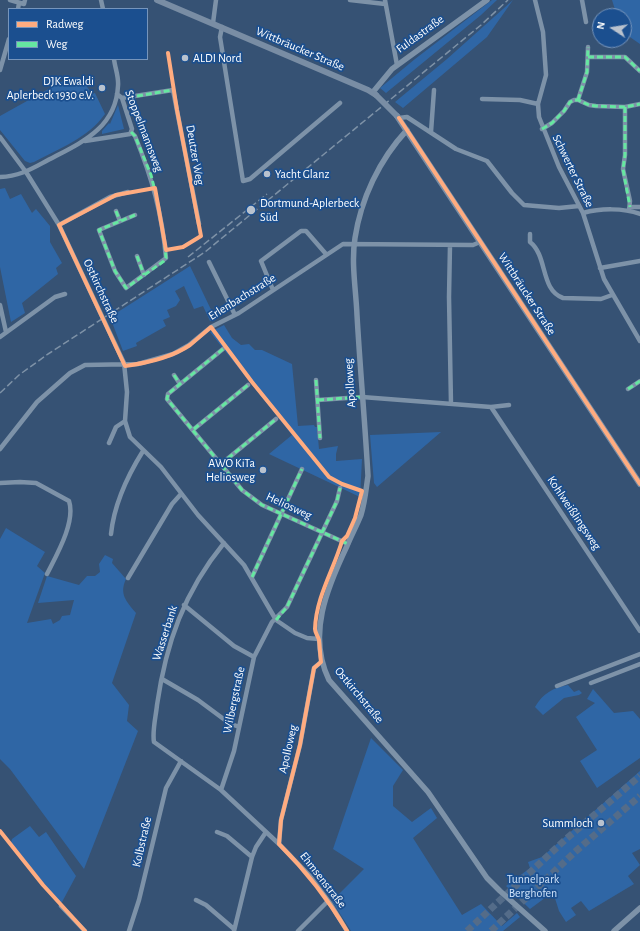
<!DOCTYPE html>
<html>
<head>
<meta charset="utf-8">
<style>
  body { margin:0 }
  #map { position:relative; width:640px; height:931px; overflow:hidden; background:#365274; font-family:"Alegreya Sans",sans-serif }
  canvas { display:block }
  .legend { position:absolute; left:8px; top:8px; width:140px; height:52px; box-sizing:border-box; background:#1b4f8f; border:1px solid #7695bc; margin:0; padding:5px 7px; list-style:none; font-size:12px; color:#fff }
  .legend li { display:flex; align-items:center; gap:8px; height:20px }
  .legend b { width:20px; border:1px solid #7695bc }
  .north { position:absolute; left:592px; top:8px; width:40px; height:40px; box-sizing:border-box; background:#1b4f8f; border:1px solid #7695bc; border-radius:50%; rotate:282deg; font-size:11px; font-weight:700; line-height:16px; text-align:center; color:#fff }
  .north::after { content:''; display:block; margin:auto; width:14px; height:18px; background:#b9c2ce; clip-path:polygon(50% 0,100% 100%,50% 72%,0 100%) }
</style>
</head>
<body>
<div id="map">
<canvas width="640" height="931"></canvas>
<ul class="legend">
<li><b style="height:5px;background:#ffac80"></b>Radweg</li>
<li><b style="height:5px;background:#66e7a1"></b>Weg</li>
</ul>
<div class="north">N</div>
</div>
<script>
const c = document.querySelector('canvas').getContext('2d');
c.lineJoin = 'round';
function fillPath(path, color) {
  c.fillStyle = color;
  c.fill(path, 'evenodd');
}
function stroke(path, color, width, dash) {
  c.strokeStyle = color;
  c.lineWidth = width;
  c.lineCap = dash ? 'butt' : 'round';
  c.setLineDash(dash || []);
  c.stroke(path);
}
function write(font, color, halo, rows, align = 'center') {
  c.font = font + ' "Alegreya Sans",sans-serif';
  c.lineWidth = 3.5;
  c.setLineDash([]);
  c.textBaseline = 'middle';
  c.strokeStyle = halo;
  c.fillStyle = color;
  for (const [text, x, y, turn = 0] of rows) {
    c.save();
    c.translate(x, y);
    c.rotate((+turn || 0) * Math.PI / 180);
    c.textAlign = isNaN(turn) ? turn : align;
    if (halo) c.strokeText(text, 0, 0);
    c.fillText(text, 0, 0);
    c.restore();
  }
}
fillPath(new Path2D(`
  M 492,0 L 497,0 L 481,15 L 386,93 L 380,88 L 415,59 Z
  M 513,0 L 487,37 L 403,108 L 395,102 L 447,59 Z
  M 612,0 L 640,0 L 640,44 L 624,33 L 624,16 L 617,16 Z
  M 70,77 L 81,78 L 92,94 L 95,93 L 105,114 C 88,138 60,148 34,162 L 30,163 L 25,161 L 0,130 L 0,116 Z
  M 118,105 L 124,129 L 102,134 L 102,131 L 109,123 L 110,124 Z
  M 5,188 L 10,199 L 21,194 L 32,213 L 36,209 L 50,226 L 50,242 L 62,263 L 56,268 L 58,274 L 22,303 L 25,313 L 11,322 L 0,267 L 0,189 Z
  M 190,266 L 216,320 L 210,321 L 203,306 L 194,309 L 184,286 L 175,291 L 180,300 L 176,306 L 167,310 L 170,317 L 163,320 L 166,326 L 136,343 L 137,346 L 123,351 L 110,317 Z
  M 224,325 L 232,338 L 241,345 L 249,344 L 255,350 L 262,350 L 292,364 L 298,426 L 314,425 L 315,427 L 317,427 L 319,449 L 338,446 L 336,454 L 336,461 L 362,459 L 360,497 L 269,454 L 292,435 L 210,332 Z
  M 441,432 L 377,487 L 374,483 L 370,435 Z
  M 6,528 L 45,552 L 37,566 L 45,573 L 27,623 L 51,619 L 53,624 L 60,620 L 62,616 L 70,615 L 74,600 L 38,603 L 47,576 L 79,585 L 87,576 L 95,576 L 100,572 L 99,564 L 105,555 L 113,559 L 112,563 L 126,579 C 119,594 126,601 136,613 L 112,683 L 129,705 L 127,721 L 138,731 L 84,869 L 10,769 L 0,759 L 0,539 Z
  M 568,685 L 574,692 L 579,690 L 582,693 L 579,695 L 564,698 L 543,715 L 535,707 C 543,693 553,688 568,685 Z
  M 593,689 L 614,713 L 633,711 L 640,719 L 640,758 L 597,788 L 580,761 L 597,750 L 576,717 L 595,703 L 587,699 Z
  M 371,738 L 403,770 L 393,786 L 393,806 L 412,822 L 431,808 L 437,818 L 413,838 L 462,915 L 481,904 L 502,926 L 517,913 L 520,917 L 503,931 L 351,931 L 332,901 L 364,869 L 333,849 Z
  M 640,771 L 640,849 L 632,853 L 640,865 L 628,876 L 634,884 L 589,911 L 581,901 L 571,908 L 576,915 L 566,922 L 559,911 L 553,892 L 530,909 L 506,886 L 530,868 L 528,862 L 542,857 Z
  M 30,826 L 39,837 L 46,832 L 76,876 L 62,902 L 59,902 L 11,843 L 12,839 Z`), '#2f66a5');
stroke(new Path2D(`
  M 467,931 L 566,839 L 640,776
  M 491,931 L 576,851 L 640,796`), '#546c89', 7, [7, 3.5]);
stroke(new Path2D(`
  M 10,0 L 24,4 L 25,0
  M 101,0 L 103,9
  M 350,0 L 385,4
  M 385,0 L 397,65
  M 535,0 L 543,32 L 546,75 L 538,104 L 539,117 L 559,167 L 583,213 L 604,279 L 640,341
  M 582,0 L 586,22
  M 18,9 L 19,3
  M 213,23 L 216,0
  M 222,27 L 220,37 L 243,181 L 250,179 L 340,103
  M 588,57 L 625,57 L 640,71
  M 0,70 L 9,39
  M 117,94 L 122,98 L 132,129 L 131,132 L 135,136 C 152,178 162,213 166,258 L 126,288 L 115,271 L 99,230 L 135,215
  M 122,98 L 173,90 L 199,224
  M 482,99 L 520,100 L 538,104
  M 578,100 L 587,72 L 588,47
  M 625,107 L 625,155 L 623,169 L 630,201 L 629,210
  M 399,118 L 407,117 L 456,149 L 487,161 L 512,193 L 524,205 L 559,208 L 579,206
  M 542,129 L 552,123 L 564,111 L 570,102 L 574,100 L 578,100 L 589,105 L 596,106 L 625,107 L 640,104
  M 431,132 L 434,90
  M 0,137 L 26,172 L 59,225 L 124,363 L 127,392 L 125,421 L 130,437 L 161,467 L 198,515 L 244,565 L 276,620 L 295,633 L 307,638 L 319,639
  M 85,141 L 130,134 L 131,132
  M 0,177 C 23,176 34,167 54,157 C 85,141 116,126 118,86 C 119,77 115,68 114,59
  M 630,207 L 640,207
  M 116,211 L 120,221
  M 583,213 C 601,208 623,208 640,214
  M 59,225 L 110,197 L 128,192
  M 530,234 L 530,242 C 548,256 540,290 563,298 L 601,299 L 612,295
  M 450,245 L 449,297 L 451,404
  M 137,256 L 144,275
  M 209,262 L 235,315
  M 600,268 L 640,261
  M 273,290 L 261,261 L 301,231 L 306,231 L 326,254
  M 0,305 L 6,332
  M 0,337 L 55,297 L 65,294
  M 223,349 L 168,394 L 167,399 L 242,490 L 262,505 L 348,544
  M 174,375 L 180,384
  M 316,380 L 320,438
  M 628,389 L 640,381
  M 318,400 L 362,397 L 491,407 L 509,405
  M 491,407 L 640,631
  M 194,429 L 248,385
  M 109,443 L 116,427 L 125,421
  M 0,449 L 37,402 L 70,373 L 85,365 L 138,364 L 173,354 L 189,345 L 211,327 L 239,313 L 343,244 L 473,245 L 480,242
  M 221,464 L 276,419
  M 0,483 L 20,482 L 36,483 L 69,501 C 76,522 56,556 47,574
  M 111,534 C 114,505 128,475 143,451
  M 224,543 C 184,592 166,643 157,705 C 156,716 152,731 154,742 L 221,790 L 279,844 L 310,876 L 330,903 L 347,931
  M 252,577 L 302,469
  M 128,578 L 172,504 L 181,494
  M 184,605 L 234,646 L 254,657
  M 162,679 L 198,700 L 229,723 L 239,727
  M 591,683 L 640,664
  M 557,686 L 640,654
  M 221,790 L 234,751 L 254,657 L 272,622 L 287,607 L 337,501 L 340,488
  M 217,832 L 227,836 L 252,857
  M 279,844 L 281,820 L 300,745 L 314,668 L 321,662
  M 196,900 L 206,905 L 234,929
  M 61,906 L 85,931
  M 129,931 L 139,900 L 166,788 L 181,761
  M 234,931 L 252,857 L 256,847 L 266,832
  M 298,931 L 328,901`), '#7d92a8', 4.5);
stroke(new Path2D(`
  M 373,92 L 392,69 L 487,0
  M 407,130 C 379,160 361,199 355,238 C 351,263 356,290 357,315 C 360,368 365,422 368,476 C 366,489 365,502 361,515 C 357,525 351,536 347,546 C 327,588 307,635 329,680 L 428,792 L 487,878 L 500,891 L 545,931
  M 614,931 L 640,908`), '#7d92a8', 5.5);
stroke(new Path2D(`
  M 157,0 L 368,90 L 376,95
  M 397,116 L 640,484`), '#798da4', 6);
stroke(new Path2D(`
  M 188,257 L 267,194
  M 0,393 L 19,375 L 48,354 L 205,252 L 481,25 L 508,0`), '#7e92a7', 1.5, [7, 3]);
stroke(new Path2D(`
  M 376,95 L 397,116`), '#798da4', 6);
stroke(new Path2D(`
  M 588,57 L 625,57 L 640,71
  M 137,96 L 173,90
  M 578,100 L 587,72 L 588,47
  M 625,107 L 625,155 L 623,169 L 630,207
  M 542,129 L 552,123 L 564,111 L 570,102 L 574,100 L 578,100 L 589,105 L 596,106 L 625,107 L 640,104
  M 131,132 L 135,136 L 151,175 L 155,191
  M 116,211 L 120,221
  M 135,215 L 99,230 L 115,271 L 126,288 L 164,261 L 166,258 L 165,246
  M 137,256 L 144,275
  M 223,349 L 168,394 L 167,399 L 242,490 L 262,505 L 348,544
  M 174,375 L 180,384
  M 316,380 L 320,438
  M 628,389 L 640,381
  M 318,400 L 362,397
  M 194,429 L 248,385
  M 221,464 L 276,419
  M 252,577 L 302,469
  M 276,620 L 287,607 L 337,501 L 340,488`), '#66e7a1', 3, [6, 3]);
stroke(new Path2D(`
  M 168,53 L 177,110 L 201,236 L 183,247 L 166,250 L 155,188 L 116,195 L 59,225 L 125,366 C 147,363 171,358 190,345 C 197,339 204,333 211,327 L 252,382 L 329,477 L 342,484 L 362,491 L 355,518 L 347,536 L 342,541 C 334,569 316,597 315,629 C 315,633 318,636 319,640 C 320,648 320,655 321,662 L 314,668 L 300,745 L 281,820 L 279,844 C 306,871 328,899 347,931
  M 399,118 L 640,484
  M 0,831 L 43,885 L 85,931`), '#ffac80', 4);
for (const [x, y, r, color] of [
  [185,58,4,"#b9c2ce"],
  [102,88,4,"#b9c2ce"],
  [267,174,4,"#b9c2ce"],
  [251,210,5,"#b9c2ce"],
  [263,470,4,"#b9c2ce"],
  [601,823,4,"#b9c2ce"]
]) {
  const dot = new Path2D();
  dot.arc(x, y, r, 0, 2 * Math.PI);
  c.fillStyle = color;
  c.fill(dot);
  stroke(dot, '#1b4f8f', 1.5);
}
write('12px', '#fff', '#1b4f8f', [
  ["Fuldastraße",420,34,-36],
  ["Wittbräucker Straße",300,49,23],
  ["Stoppelmannsweg",144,131,69],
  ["Deutzer Weg",195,155,80],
  ["Schwerter Straße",573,171,64],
  ["Ostkirchstraße",101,291,65],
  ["Wittbräucker Straße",527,294,57],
  ["Erlenbachstraße",242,297,-32],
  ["Apolloweg",350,383,-94],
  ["Heliosweg",289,506,25],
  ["Kohlweißlingsweg",574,513,56],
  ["Wasserbank",165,633,-72],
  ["Ostkirchstraße",359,695,50],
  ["Wilbergstraße",234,700,-78],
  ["Apolloweg",288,749,-77],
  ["Kolbstraße",142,842,-77],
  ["Ehmsenstraße",323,880,52]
]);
write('12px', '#fff', '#1b4f8f', [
  ["ALDI Nord",193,58],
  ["DJK Ewaldi",94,81,"right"],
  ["Aplerbeck 1930 e.V.",94,95,"right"],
  ["Yacht Glanz",275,174],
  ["Dortmund-Aplerbeck",260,203],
  ["Süd",260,217],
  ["AWO KiTa",255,463,"right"],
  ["Heliosweg",255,477,"right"],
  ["Summloch",593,823,"right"]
], 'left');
write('12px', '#cfe3fa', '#1b4f8f', [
  ["Tunnelpark",533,879],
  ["Berghofen",533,893]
]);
</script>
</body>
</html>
